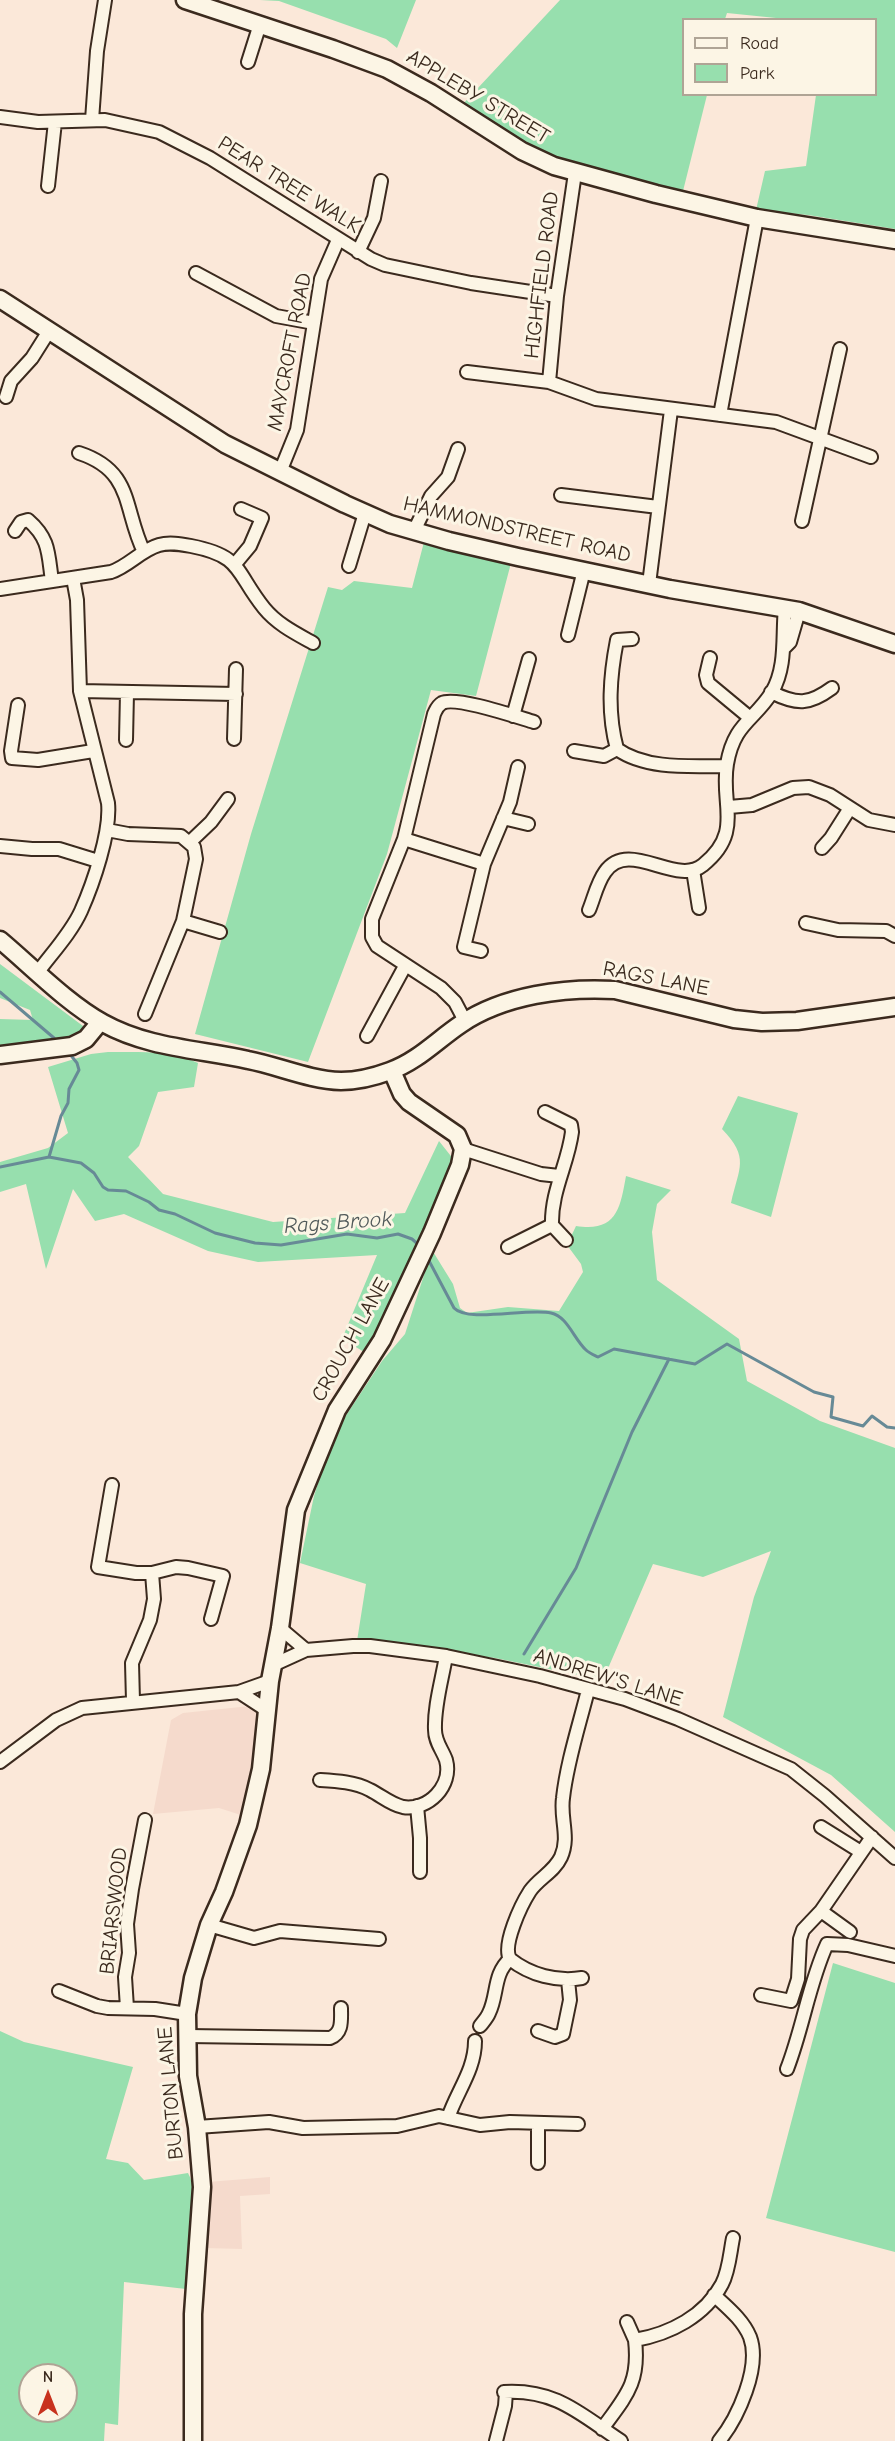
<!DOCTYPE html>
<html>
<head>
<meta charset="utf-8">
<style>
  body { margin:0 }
  #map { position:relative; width:895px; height:2441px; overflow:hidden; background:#fbe8d9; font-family:"Comic Neue",sans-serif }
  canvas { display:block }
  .legend { position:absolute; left:682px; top:18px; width:195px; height:78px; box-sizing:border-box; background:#fcf5e5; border:2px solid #afa495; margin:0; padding:8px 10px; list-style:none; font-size:18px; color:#3b2a1e }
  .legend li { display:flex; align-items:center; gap:12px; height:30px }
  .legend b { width:30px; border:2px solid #afa495 }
  .north { position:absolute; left:18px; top:2363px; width:60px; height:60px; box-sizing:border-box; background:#fcf5e5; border:2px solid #afa495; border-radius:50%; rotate:0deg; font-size:16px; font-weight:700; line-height:24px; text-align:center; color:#3b2a1e }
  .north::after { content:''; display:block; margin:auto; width:21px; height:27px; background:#c8321e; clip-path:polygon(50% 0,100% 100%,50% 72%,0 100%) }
</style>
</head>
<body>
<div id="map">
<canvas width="895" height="2441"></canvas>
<ul class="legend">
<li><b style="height:8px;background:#fcf5e5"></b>Road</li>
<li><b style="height:16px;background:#97dfae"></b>Park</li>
</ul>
<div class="north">N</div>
</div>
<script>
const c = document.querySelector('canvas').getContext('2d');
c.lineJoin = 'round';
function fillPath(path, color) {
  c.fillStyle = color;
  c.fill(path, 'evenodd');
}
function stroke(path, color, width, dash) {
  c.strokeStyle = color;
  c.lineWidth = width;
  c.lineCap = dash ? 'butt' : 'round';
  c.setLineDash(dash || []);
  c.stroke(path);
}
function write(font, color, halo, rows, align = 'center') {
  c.font = font + ' "Comic Neue",sans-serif';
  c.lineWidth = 6;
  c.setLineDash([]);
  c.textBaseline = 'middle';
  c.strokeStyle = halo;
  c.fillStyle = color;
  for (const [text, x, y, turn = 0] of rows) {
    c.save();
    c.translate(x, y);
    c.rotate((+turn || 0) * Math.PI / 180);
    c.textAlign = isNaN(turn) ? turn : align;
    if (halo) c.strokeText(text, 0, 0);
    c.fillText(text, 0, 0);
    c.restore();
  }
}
fillPath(new Path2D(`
  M 250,1706 L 261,1718 L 254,1778 L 244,1816 L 219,1808 L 153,1814 L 171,1720 L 183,1713 Z
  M 270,2177 L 270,2194 L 240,2196 L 242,2249 L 204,2248 L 208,2182 Z`), '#f5dacc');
fillPath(new Path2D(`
  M 260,0 L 416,0 L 397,48 L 386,39 L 279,1 Z
  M 560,0 L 895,0 L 895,229 L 808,215 L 756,210 L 765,171 L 806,166 L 816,95 L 876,94 L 876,20 L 777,20 L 776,18 L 727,13 L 725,19 L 684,20 L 684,94 L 707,95 L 682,195 L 574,167 L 525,142 L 463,104 Z
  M 424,542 L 511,563 L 476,696 L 431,690 L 387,854 L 308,1062 L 195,1034 L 251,834 L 328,587 L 342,590 L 354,581 L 412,588 Z
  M 0,964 L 83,1026 L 84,1030 L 77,1038 L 0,1051 L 0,1019 L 33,1020 L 30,1010 L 0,998 Z
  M 108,1052 C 137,1052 172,1050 198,1063 L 194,1087 L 158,1092 L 139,1146 L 128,1157 L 163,1194 L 273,1222 L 405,1213 L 439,1141 L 454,1160 L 392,1300 L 366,1353 L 342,1339 L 377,1255 L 258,1262 L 208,1251 L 124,1214 L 95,1221 L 73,1189 L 46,1269 L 26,1184 L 0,1192 L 0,1162 L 48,1148 L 68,1133 L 48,1067 L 91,1054 Z
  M 738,1096 L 798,1113 L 771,1217 L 731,1203 C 739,1167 750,1158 722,1129 Z
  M 626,1176 L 671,1190 L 657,1204 L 652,1232 L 657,1280 L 739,1339 L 747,1381 L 820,1421 L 895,1448 L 895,1832 L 831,1775 L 723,1717 L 754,1597 L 771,1551 L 703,1577 L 653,1564 L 603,1680 L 495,1658 L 357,1641 L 366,1584 L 300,1563 L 314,1496 L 333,1435 L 382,1361 L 405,1334 L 432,1250 L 453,1284 L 460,1308 L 467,1313 L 508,1307 L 559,1311 L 583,1272 L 581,1264 L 567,1245 L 576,1226 C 616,1232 620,1210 626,1176 Z
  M 833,1963 L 895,1983 L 895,2252 L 766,2218 Z
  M 0,2031 L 24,2042 L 133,2067 L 106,2159 L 128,2163 L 144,2180 L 188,2173 C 201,2195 188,2261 186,2289 L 124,2282 L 118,2425 L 105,2423 L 104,2441 L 0,2441 ZM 30,2375 L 66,2375 L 66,2411 L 30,2411 Z`), '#97dfae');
stroke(new Path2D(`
  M 0,992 L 54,1038
  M 49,1157 L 61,1116 L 68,1103 L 69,1089 L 79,1070 L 77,1063 L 69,1053
  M 0,1167 L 49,1157 L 81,1163 L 94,1173 L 103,1187 L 108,1190 L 126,1191 L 149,1202 L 159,1210 L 175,1214 L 215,1233 L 255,1243 L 281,1245 L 347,1234 L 377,1238 L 398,1234 L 412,1239 L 420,1246
  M 427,1257 L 454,1308 C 468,1323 526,1308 551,1313 C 567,1316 574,1339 586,1350 C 589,1353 594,1355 598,1357 L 614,1349 L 695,1364 L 727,1344 L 814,1392 L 833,1397 L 831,1417 L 863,1426 L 872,1416 L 887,1427 L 895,1428
  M 524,1654 L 576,1568 L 632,1432 L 669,1359`), '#678a96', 3);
const street = new Path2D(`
  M 248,62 L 260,24
  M 0,117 L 38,122 L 105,120 L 159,132 L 210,158 L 371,259 L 385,265 L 471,283 L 557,296
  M 92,120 L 97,51 L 105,0
  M 48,186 L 55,122
  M 358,252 L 374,218 L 381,181
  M 196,273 L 276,316 L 314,323
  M 467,372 L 549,382 L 596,399 L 776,422 L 871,457
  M 549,382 L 557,296 L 575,173
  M 6,397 L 11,381 L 32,358 L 49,331
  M 720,415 L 757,218
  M 79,453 C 134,471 123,509 144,552
  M 280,472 L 297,430 L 321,279 L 338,240
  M 561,495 L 658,507
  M 802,521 L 840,349
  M 15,531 L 21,522 L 28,520 C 50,539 48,554 52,581
  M 414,531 L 431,496 L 448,477 L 458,449
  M 235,564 L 250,546 L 262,518 L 241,509
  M 349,566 L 365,513
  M 649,584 L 671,410
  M 0,589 L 111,572 C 129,566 141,550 159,545 C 169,542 180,544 191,546 C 243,556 235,572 264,608 C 277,624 295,633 313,643
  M 568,635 L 584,570
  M 632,639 L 617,640 C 610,676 607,712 617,749 C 646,770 692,766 726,766
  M 784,648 L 790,642 L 799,611
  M 710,658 L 706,675 L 708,683 L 749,717
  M 80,691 L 236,694
  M 771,692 C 797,705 809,705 832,688
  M 18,705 L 11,751 L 12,758 L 38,760 L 93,751
  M 513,716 L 529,659
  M 234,739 L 236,669
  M 126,740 L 127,693
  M 574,751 L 604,756 L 617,749
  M 729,807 L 752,805 L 793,788 L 809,787 L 830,795 L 869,820 L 895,825
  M 503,818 L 528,824
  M 107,830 L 128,834 L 181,836 L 194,847 L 196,859 L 183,921 L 145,1014
  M 404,839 L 484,864
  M 190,842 L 211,822 L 228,799
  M 0,846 L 32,849 L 59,849 L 98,861
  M 822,848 L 831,838 L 850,808
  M 693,870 L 699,908
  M 589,910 C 594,898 597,883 605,872 C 629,838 676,887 703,865 C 744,832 720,804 727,764 C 734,723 754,721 772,692 C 787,666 782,636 785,608
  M 183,921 L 220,932
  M 806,923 L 838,930 L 886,931 L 895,936
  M 481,951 L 464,947 L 484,864 L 510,802 L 518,767
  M 38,972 C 52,953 71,933 81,911 C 93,884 111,832 108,803 L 80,691 L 77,600 L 73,578
  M 465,1021 L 455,1002 L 441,988 L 377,946 L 372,937 L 372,919 L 404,839 L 434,714 C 436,710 437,706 442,703 C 456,696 517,717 534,722
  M 367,1036 L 405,966
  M 463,1149 L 541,1174 L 559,1176
  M 552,1225 L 566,1240
  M 508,1247 L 552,1225 C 551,1191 568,1164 572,1132 L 571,1125 L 545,1112
  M 112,1485 L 98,1567 L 136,1573 L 152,1573 L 176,1567 L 188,1568 L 223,1576 L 211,1619
  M 280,1628 L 306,1650
  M 273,1665 L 306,1650 L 353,1646 L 370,1646 L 446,1656 L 540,1676 L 625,1699 L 678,1719 L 791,1769 L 825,1796 L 895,1858
  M 239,1692 L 268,1711
  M 133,1701 L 132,1663 L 150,1620 L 154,1599 L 152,1573
  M 0,1762 L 56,1720 L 82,1708 L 239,1692 L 270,1681
  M 320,1780 C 337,1781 355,1782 370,1790 C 382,1796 390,1804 403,1807 C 428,1811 453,1786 446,1760 C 442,1749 435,1742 435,1730 C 434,1706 442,1680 446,1656
  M 417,1806 L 420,1838 L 420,1872
  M 821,1827 L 861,1852
  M 821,1911 L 850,1932
  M 209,1925 L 254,1938 L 280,1931 L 379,1939
  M 510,1959 C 530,1975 557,1982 582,1978
  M 59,1991 L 97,2006 L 108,2008 L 155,2009 L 187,2014
  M 761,1995 L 791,2001 L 798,1979 L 800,1939 L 803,1930 L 821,1911 L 872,1837
  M 127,2008 L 125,1977 L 129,1953 L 127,1924 L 132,1889 L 145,1820
  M 480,2026 C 483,2022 487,2018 489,2013 C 498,1995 493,1974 510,1959 C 502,1945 521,1905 530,1891 C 539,1878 554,1872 561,1857 C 570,1837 560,1819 563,1798 C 567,1762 579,1726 588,1690
  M 538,2031 L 555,2037 L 563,2034 L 570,2000 L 568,1980
  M 188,2036 L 330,2038 C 343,2033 341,2020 341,2008
  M 787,2069 C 803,2028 809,1983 827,1944 L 848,1945 L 895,1956
  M 448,2118 C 457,2091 475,2070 475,2041
  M 197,2127 L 269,2122 L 303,2128 L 397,2126 L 439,2116 L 480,2125 L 510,2122 L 578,2124
  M 538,2163 L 538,2123
  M 714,2295 C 728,2308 743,2320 750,2337 C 761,2367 738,2418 719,2441
  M 627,2322 L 635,2340
  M 504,2392 C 556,2389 580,2414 621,2441
  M 602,2429 C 626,2396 640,2383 635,2340 C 670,2334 705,2316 722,2284 C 729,2271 730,2253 733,2238
  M 496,2441 L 505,2406 L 506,2392`);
const secondary = new Path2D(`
  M 185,0 L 333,49 L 387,69 L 431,93 L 522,151 L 554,166 L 656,194 L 757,218 L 895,240
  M 0,299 L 225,444 L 345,504 L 390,524 L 449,541 L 518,557 L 670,589 L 799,611 L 895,644
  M 0,940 C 31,966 68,1004 103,1023 C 148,1048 198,1049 248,1060 C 279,1066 309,1080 341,1081 C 357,1081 374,1077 390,1071 C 418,1061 437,1040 461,1024 C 504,995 565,987 615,990 L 734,1019 L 762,1022 L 797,1021 L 895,1007
  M 0,1055 L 72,1046 L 86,1039 L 100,1022
  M 193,2441 L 193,2314 L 202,2187 L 197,2127 L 188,2076 L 187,2014 L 193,1978 L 209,1925 L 224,1892 L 248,1825 L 261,1769 L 270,1681 L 280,1628 L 296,1510 L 337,1410 L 382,1340 L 432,1233 L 460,1165 L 463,1149 L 457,1135 L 409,1102 L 402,1094 L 392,1071`);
stroke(street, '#3b2a1e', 16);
stroke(secondary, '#3b2a1e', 21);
stroke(street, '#fcf5e5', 12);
stroke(secondary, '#fcf5e5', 16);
write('21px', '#3b2a1e', '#fcf5e5', [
  ["APPLEBY STREET",478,97,31],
  ["PEAR TREE WALK",289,185,32],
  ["HIGHFIELD ROAD",542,275,-83],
  ["MAYCROFT ROAD",290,352,-79],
  ["HAMMONDSTREET ROAD",517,530,13],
  ["RAGS LANE",656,979,11],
  ["CROUCH LANE",351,1340,-61],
  ["ANDREW'S LANE",608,1678,17],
  ["BRIARSWOOD",114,1911,-84],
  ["BURTON LANE",171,2093,-95]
]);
write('italic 22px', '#515a5a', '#fcf5e5', [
  ["Rags Brook",338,1223,-4]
]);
</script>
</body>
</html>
